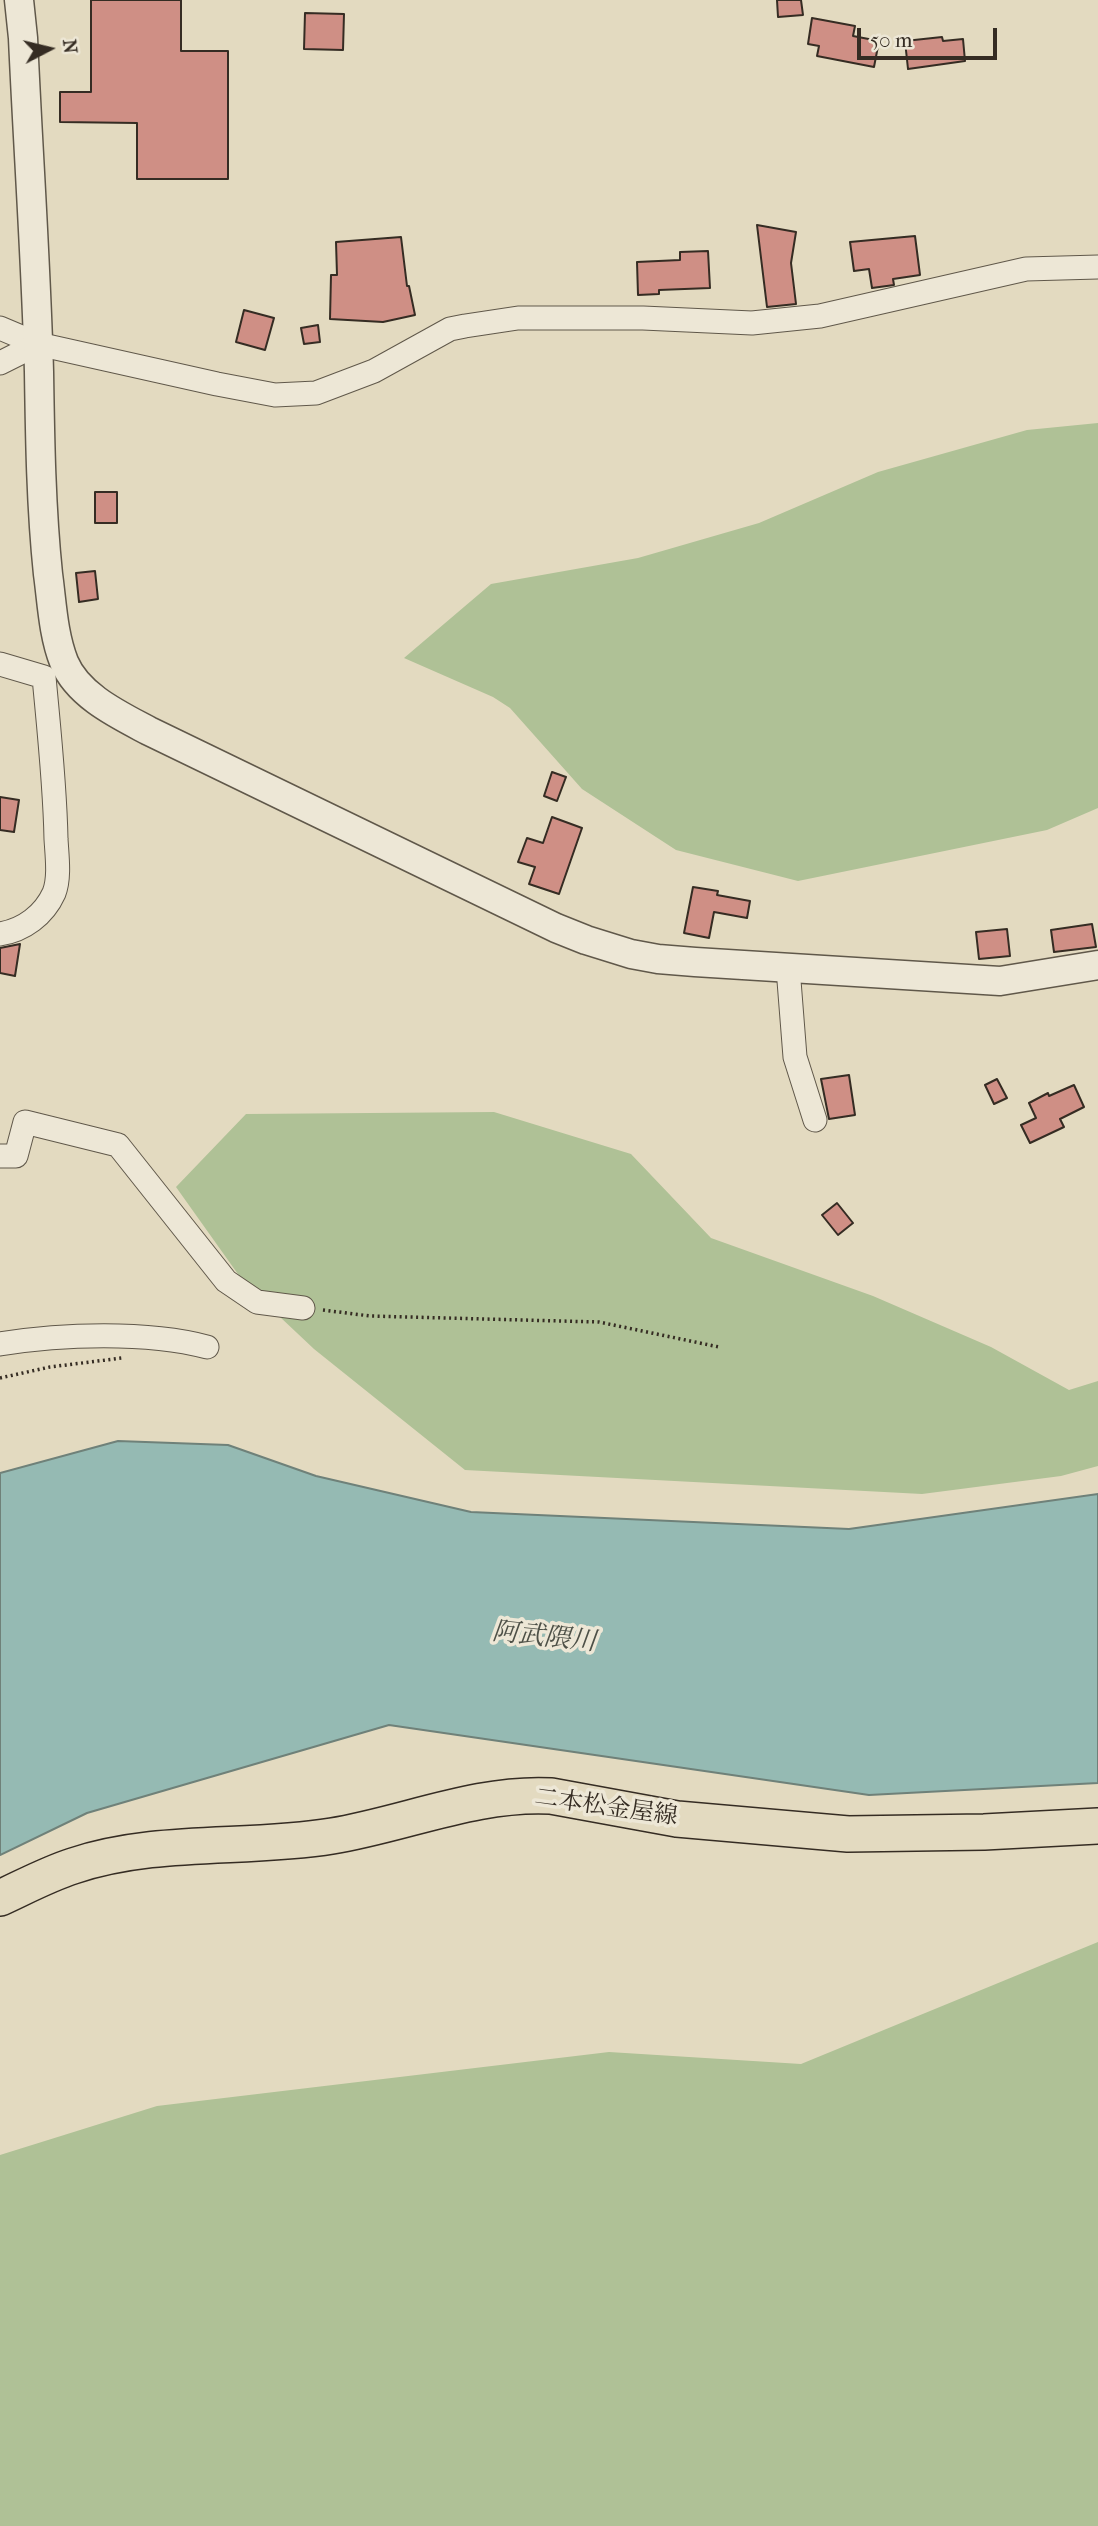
<!DOCTYPE html>
<html>
<head>
<meta charset="utf-8">
<style>
  body { margin:0 }
  #map { position:relative; width:1098px; height:2526px; overflow:hidden; background:#e3dac0; font-family:"IM FELL French Canon",serif }
  canvas { display:block }
  .north { position:absolute; left:14px; top:14px; width:70px; height:70px; -webkit-text-stroke:5px #ede7d6; paint-order:stroke; rotate:83deg; font-size:19px; font-weight:700; line-height:28px; text-align:center; color:#352c23 }
  .north::after { content:''; display:block; margin:auto; width:24px; height:32px; background:#352c23; clip-path:polygon(50% 0,100% 100%,50% 72%,0 100%) }
  .scale { position:absolute; left:857px; top:28px; width:140px; height:32px; box-sizing:border-box; border:4px solid #352c23; border-top:0; padding-left:9px; font-size:21px; line-height:24px; white-space:nowrap; color:#352c23; -webkit-text-stroke:5px #ede7d6; paint-order:stroke }
</style>
</head>
<body>
<div id="map">
<canvas width="1098" height="2526"></canvas>
<div class="north">N</div>
<div class="scale">50 m</div>
</div>
<script>
const c = document.querySelector('canvas').getContext('2d');
c.lineJoin = 'round';
function fillPath(path, color) {
  c.fillStyle = color;
  c.fill(path, 'evenodd');
}
function stroke(path, color, width, dash) {
  c.strokeStyle = color;
  c.lineWidth = width;
  c.lineCap = dash ? 'butt' : 'round';
  c.setLineDash(dash || []);
  c.stroke(path);
}
function write(font, color, halo, rows, align = 'center') {
  c.font = font + ' "IM FELL French Canon","Noto Serif JP",serif';
  c.lineWidth = 7;
  c.setLineDash([]);
  c.textBaseline = 'middle';
  c.strokeStyle = halo;
  c.fillStyle = color;
  for (const [text, x, y, turn = 0] of rows) {
    c.save();
    c.translate(x, y);
    c.rotate((+turn || 0) * Math.PI / 180);
    c.textAlign = isNaN(turn) ? turn : align;
    if (halo) c.strokeText(text, 0, 0);
    c.fillText(text, 0, 0);
    c.restore();
  }
}
fillPath(new Path2D(`
  M 1098,423 L 1098,808 L 1047,830 L 798,881 L 676,850 L 582,789 L 510,708 L 493,697 L 404,658 L 491,584 L 638,558 L 759,523 L 878,472 L 1027,430 Z
  M 494,1112 L 631,1154 L 711,1238 L 873,1296 L 991,1347 L 1069,1390 L 1098,1381 L 1098,1466 L 1061,1476 L 922,1494 L 465,1470 L 314,1349 L 245,1284 L 176,1187 L 246,1114 Z
  M 1098,1942 L 1098,2526 L 0,2526 L 0,2155 L 157,2106 L 609,2052 L 801,2064 Z`), '#afc196');
const water = new Path2D(`
  M 118,1441 L 228,1445 L 316,1476 L 471,1512 L 849,1529 L 1098,1494 L 1098,1783 L 869,1795 L 389,1725 L 87,1813 L 0,1855 L 0,1473 Z`);
fillPath(water, '#95bab3');
stroke(water, '#6f8179', 2);
const building = new Path2D(`
  M 91,0 L 181,0 L 181,51 L 228,51 L 228,179 L 137,179 L 137,123 L 60,122 L 60,92 L 91,92 Z
  M 777,0 L 801,0 L 803,15 L 778,17 Z
  M 305,13 L 344,14 L 343,50 L 304,49 Z
  M 812,18 L 855,26 L 853,36 L 879,41 L 874,67 L 817,56 L 819,46 L 808,44 Z
  M 942,37 L 943,41 L 963,39 L 965,61 L 908,69 L 905,41 Z
  M 757,225 L 796,232 L 791,263 L 796,304 L 767,307 Z
  M 915,236 L 920,275 L 893,279 L 894,285 L 872,288 L 869,269 L 854,271 L 850,242 Z
  M 401,237 L 407,286 L 409,286 L 415,315 L 383,322 L 330,319 L 331,275 L 337,275 L 336,242 Z
  M 708,251 L 710,288 L 659,290 L 659,294 L 638,295 L 637,262 L 680,260 L 680,252 Z
  M 244,310 L 274,318 L 265,350 L 236,342 Z
  M 318,325 L 320,342 L 304,344 L 301,328 Z
  M 95,492 L 117,492 L 117,523 L 95,523 Z
  M 95,571 L 98,599 L 79,602 L 76,573 Z
  M 552,772 L 566,777 L 557,801 L 544,796 Z
  M 0,797 L 19,800 L 14,832 L 0,830 Z
  M 552,817 L 582,828 L 559,894 L 529,884 L 535,867 L 518,862 L 527,838 L 543,843 Z
  M 693,887 L 718,891 L 717,895 L 750,901 L 747,918 L 714,912 L 709,938 L 684,933 Z
  M 1092,924 L 1096,947 L 1054,952 L 1051,930 Z
  M 1007,929 L 1010,956 L 979,959 L 976,932 Z
  M 20,944 L 15,976 L 0,973 L 0,948 Z
  M 849,1075 L 855,1115 L 829,1119 L 821,1079 Z
  M 997,1079 L 1007,1098 L 994,1104 L 985,1085 Z
  M 1074,1085 L 1084,1107 L 1060,1119 L 1064,1127 L 1030,1143 L 1021,1125 L 1036,1118 L 1029,1103 L 1048,1093 L 1049,1096 Z
  M 837,1203 L 853,1223 L 838,1235 L 822,1215 Z`);
fillPath(building, '#cf8f85');
stroke(building, '#352c23', 2);
const minor = new Path2D(`
  M 0,328 L 38,344 L 217,384 L 275,395 L 316,393 L 374,371 L 450,329 L 465,326 L 518,318 L 643,318 L 752,323 L 820,316 L 1026,269 L 1098,267
  M 0,363 L 38,344
  M 0,664 L 44,677 C 49,731 55,785 56,839 C 57,856 60,878 54,893 C 44,915 24,930 0,934
  M 788,968 L 795,1057 L 815,1120
  M 0,1156 L 16,1156 L 25,1122 L 118,1145 L 226,1281 L 257,1302 L 303,1308
  M 0,1344 C 61,1334 147,1331 207,1347`);
const tertiary = new Path2D(`
  M 19,0 L 23,38 C 28,149 36,261 39,372 C 40,439 41,507 48,574 C 52,603 53,634 64,662 C 78,696 119,715 149,731 L 556,928 L 586,940 L 631,954 L 658,959 L 695,962 L 1000,981 L 1098,965`);
const primary = new Path2D(`
  M 0,1898 C 24,1887 48,1874 73,1866 C 157,1838 246,1850 332,1836 C 405,1824 476,1792 551,1796 L 677,1819 L 848,1834 L 984,1832 L 1098,1826`);
stroke(minor, '#60584a', 25);
stroke(tertiary, '#60584a', 31);
stroke(primary, '#352c23', 38);
stroke(new Path2D(`
  M 323,1310 L 370,1316 L 599,1322 L 719,1347
  M 0,1378 L 50,1367 L 122,1358`), '#352c23', 3.5, [2, 3.5]);
stroke(minor, '#ede7d6', 23);
stroke(tertiary, '#ede7d6', 28);
stroke(primary, '#e3dac0', 35);
write('24px', '#352c23', '#ede7d6', [
  ["二本松金屋線",606,1808,8]
]);
write('italic 26px', '#4d5047', '#ede7d6', [
  ["阿武隈川",544,1638,6]
]);
</script>
</body>
</html>
